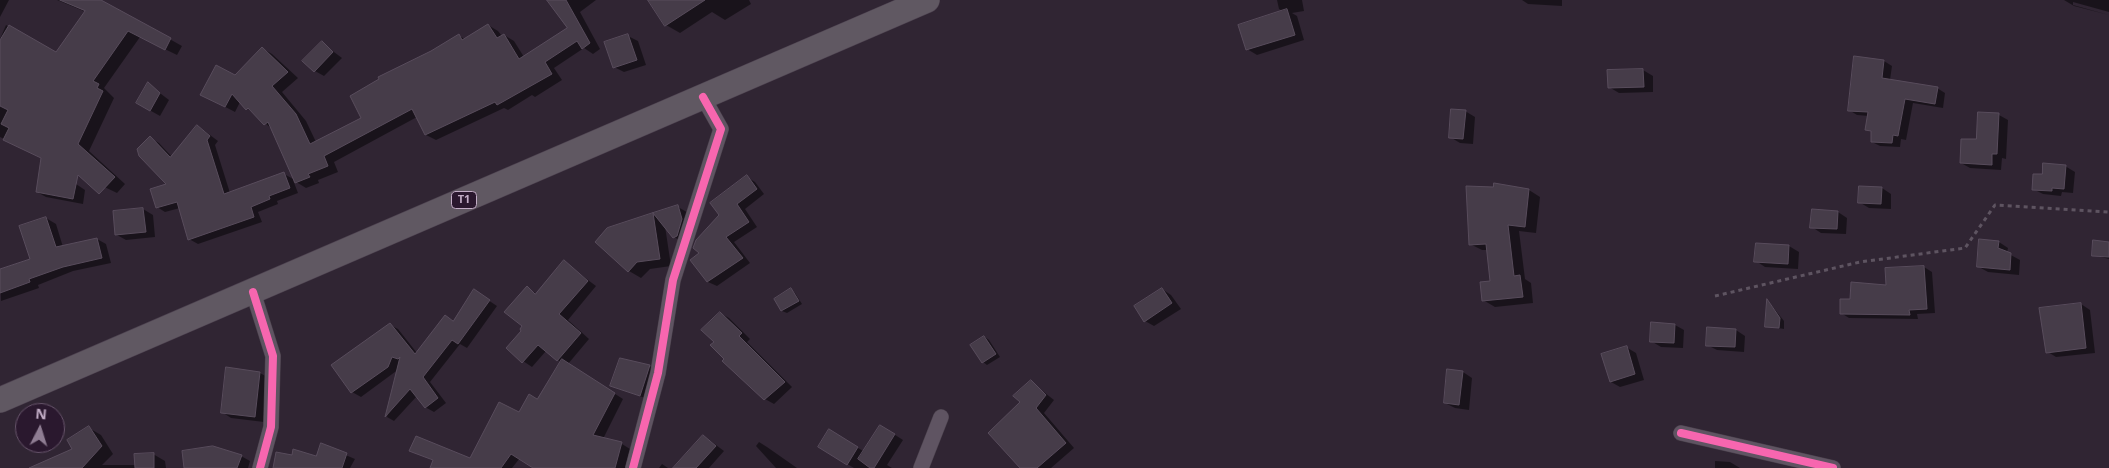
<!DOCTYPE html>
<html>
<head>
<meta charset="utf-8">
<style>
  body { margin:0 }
  #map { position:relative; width:2109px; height:468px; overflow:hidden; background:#302533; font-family:"Open Sans",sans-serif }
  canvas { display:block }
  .north { position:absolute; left:15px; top:403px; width:50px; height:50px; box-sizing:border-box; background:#2a182e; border:1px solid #67546b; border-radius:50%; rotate:5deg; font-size:14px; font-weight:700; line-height:20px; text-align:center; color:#c2adc6 }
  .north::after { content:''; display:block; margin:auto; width:18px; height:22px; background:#8f7d93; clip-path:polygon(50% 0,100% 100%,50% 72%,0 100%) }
</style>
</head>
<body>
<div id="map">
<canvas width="2109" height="468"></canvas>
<div class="north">N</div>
</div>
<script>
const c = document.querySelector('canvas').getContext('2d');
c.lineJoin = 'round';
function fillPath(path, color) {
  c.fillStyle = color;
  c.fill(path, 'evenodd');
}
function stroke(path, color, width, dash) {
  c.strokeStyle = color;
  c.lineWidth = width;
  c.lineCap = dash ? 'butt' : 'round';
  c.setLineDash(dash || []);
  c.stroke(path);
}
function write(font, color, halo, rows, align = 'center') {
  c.font = font + ' "Open Sans",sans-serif';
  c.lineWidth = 4.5;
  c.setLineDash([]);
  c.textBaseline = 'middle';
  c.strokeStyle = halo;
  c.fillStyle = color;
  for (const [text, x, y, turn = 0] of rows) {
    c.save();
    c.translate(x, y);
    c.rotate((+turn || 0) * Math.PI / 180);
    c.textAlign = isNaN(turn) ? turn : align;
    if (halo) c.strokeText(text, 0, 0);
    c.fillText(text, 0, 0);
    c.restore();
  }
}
fillPath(new Path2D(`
  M 0,0 L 9,0 L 0,17 Z
  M 57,0 L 100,0 L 182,46 L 177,55 L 140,37 L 104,88 L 114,98 L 89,151 L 125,184 L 117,193 L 0,137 L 0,39 L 6,25 L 57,54 L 86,12 Z
  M 548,0 L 596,0 L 580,12 L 600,49 L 593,54 L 584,48 L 554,68 L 562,80 L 535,97 L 532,95 L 508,110 L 504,108 L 436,140 L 426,135 L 417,117 L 334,162 L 338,172 L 318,180 L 319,183 L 306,188 L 293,180 L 298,193 L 277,201 L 278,204 L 258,212 L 262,222 L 198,244 L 189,239 L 180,208 L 165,212 L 157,207 L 168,185 L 150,138 L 159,143 L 172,157 L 198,126 L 218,141 L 215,145 L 230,193 L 284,174 L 295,180 L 272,129 L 240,102 L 235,112 L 212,100 L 262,48 L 272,54 L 298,78 L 282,92 L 306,121 L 316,142 L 362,118 L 432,53 L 459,36 L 465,39 L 488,25 L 498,31 L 502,36 L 504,35 L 514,41 L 524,57 L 569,29 Z
  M 649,0 L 749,0 L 751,4 L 725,20 L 712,12 L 680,33 L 666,25 Z
  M 1277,0 L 1302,0 L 1304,11 L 1292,13 L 1297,16 L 1304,40 L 1257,55 L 1247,49 L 1284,12 L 1279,9 Z
  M 1522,0 L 1562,0 L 1562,6 L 1528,4 Z
  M 2064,0 L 2109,0 L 2109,12 L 2073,2 L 2073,5 L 2109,15 L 2074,6 Z
  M 628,36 L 638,41 L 646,65 L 624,72 L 614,67 Z
  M 322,43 L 342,58 L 324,76 L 315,71 Z
  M 1884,61 L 1892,66 L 1890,80 L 1937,88 L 1945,93 L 1943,108 L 1913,103 L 1906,140 L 1901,139 L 1900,147 L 1880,146 L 1872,142 L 1872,132 L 1866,129 L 1869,116 L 1857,115 L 1849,110 Z
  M 1643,70 L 1653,76 L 1653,92 L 1619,93 L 1609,87 L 1609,72 Z
  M 148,84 L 169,100 L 160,116 L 137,103 Z
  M 1465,111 L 1475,117 L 1473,144 L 1460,143 L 1450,137 Z
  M 1999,115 L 2008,120 L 2006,159 L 2002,158 L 2001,170 L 1970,168 L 1961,163 Z
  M 2065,166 L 2075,172 L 2073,193 L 2062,192 L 2061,196 L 2043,194 L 2033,189 L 2043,176 Z
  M 747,177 L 755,182 L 764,194 L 745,209 L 757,227 L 734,242 L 750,263 L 717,286 L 708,282 L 692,260 L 701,253 Z
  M 76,184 L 85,190 L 83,204 L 46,197 L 37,192 Z
  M 1495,185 L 1529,190 L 1540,197 L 1536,233 L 1519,231 L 1525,279 L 1531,283 L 1533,303 L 1495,307 L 1483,300 L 1492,282 L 1488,250 L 1482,250 L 1470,244 Z
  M 1882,188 L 1891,194 L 1891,209 L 1869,208 L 1859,202 Z
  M 678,207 L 692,215 L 688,245 L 674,237 L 665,226 L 671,266 L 650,269 L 641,278 L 629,271 L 596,242 L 653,215 L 659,218 Z
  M 143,209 L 153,215 L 155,237 L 126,240 L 117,235 Z
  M 1838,212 L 1847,218 L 1846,234 L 1821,233 L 1812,227 Z
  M 46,218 L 56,224 L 63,247 L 97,239 L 106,244 L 111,263 L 73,271 L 38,285 L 39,288 L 1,301 L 0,271 L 32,260 Z
  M 1981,241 L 1999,242 L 2008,248 L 2007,253 L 2020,260 L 2019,275 L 1988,272 L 1979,267 Z
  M 2109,243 L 2109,259 L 2093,255 Z
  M 1757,244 L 1789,246 L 1799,252 L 1798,269 L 1765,267 L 1756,261 Z
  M 564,262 L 596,286 L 568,320 L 589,339 L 568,364 L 623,399 L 603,439 L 622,444 L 630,449 L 625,468 L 536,468 L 520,458 L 512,468 L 431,468 L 434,461 L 411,450 L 470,460 L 538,400 L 561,362 L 546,351 L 532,367 L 523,361 L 527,288 L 537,294 Z
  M 1924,267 L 1932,272 L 1935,313 L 1917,314 L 1918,319 L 1849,318 L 1841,313 L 1851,301 L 1887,286 Z
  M 1162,289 L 1171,295 L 1181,309 L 1154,326 L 1145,321 Z
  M 791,290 L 795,293 L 802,304 L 787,313 L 782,311 L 775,299 Z
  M 482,296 L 497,306 L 467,348 L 460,344 L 430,382 L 446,403 L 434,412 L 425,407 L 417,396 L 394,421 L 387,417 L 399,369 L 361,397 L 352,392 L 390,325 L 398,329 L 417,353 L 445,316 L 454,321 Z
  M 1768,301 L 1784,321 L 1784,329 L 1766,326 Z
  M 2081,304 L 2090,310 L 2095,353 L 2056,357 L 2048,352 Z
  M 720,313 L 729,318 L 750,339 L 747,342 L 792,387 L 774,404 L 765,399 L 726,359 Z
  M 1675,325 L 1684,330 L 1683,348 L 1661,347 L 1651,341 Z
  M 1736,330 L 1745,336 L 1744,352 L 1717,350 L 1707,345 Z
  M 985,337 L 989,340 L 1000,357 L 987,365 L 983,362 Z
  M 1626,347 L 1636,353 L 1644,380 L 1620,387 L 1611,382 Z
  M 649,366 L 656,370 L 647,399 L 612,385 Z
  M 1463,372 L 1472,378 L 1469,410 L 1455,408 L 1445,403 Z
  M 260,373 L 269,378 L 264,422 L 231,418 L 222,412 Z
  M 1031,382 L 1054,400 L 1044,413 L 1074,448 L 1051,468 L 1022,468 L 1022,402 Z
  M 89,428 L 101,435 L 113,454 L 102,465 L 136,465 L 153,454 L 165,461 L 166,468 L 57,468 Z
  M 829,431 L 865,452 L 889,431 L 903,440 L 887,465 L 892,468 L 854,468 L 819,447 Z
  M 704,436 L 724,451 L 709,468 L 675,468 Z
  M 759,442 L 767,447 L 797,468 L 776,468 L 756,446 Z
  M 322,445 L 355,459 L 350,468 L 275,468 L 317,458 Z
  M 241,456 L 250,461 L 248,468 L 186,468 Z
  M 1715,461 L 1730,462 L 1740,468 L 1715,468 Z
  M 662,464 L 668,468 L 659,468 Z`), '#0007');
const building = new Path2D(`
  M 60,0 L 101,0 L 171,38 L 165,50 L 128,31 L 93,81 L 99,84 L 97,88 L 103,91 L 78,144 L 115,177 L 99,194 L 78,175 L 73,199 L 36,192 L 41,158 L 3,140 L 9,128 L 1,124 L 8,110 L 0,106 L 0,40 L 9,25 L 56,52 L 85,11 Z
  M 547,0 L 566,0 L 590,43 L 582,49 L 577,41 L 545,62 L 552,74 L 497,105 L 495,102 L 425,135 L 412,109 L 324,156 L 328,166 L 308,174 L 310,177 L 295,183 L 268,122 L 264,125 L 248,108 L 246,110 L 232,94 L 225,107 L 200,95 L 216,65 L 235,75 L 262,47 L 288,72 L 272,86 L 296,114 L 310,144 L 361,118 L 350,96 L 379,79 L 378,77 L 431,51 L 459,34 L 462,40 L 488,24 L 497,38 L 504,34 L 519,59 L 567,28 Z
  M 648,0 L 705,0 L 665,26 Z
  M 1287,9 L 1295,35 L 1246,50 L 1238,25 Z
  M 628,34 L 637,60 L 613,68 L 604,42 Z
  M 322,41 L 333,52 L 314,72 L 302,61 Z
  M 1854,56 L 1884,60 L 1882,78 L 1938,87 L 1935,104 L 1905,99 L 1898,136 L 1893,135 L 1892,143 L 1871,142 L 1871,131 L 1865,130 L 1868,112 L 1848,111 Z
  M 1643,69 L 1644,87 L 1608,88 L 1607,70 Z
  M 148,82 L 160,93 L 150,111 L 136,103 Z
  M 1451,109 L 1466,110 L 1463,139 L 1449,138 Z
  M 1978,112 L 1999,113 L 1997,154 L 1992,154 L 1992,165 L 1960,163 L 1961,139 L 1976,139 Z
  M 197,125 L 210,136 L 207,140 L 224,194 L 284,172 L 290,188 L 269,196 L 270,199 L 251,207 L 254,217 L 188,240 L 177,202 L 156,208 L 150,189 L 166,184 L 139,156 L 137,149 L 150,136 L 170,157 Z
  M 2043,163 L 2066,165 L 2064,189 L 2052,188 L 2052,191 L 2032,190 L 2033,174 L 2042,174 Z
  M 747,175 L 757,189 L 737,204 L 749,222 L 726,237 L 743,258 L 707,282 L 690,260 L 699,253 L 693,248 L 696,240 L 719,215 L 710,203 Z
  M 1494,183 L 1529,189 L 1525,227 L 1508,225 L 1514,276 L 1520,275 L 1523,297 L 1482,301 L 1480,282 L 1490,281 L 1486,244 L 1469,245 L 1466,186 L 1493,187 Z
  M 1859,186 L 1882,187 L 1881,204 L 1858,203 Z
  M 678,205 L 682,219 L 677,236 L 673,238 L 653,213 Z
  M 143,208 L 146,232 L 115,235 L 113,211 Z
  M 1812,209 L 1838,211 L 1837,229 L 1810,228 Z
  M 653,213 L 660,259 L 637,262 L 628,272 L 595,242 L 607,228 Z
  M 46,217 L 56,247 L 97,238 L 102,258 L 63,267 L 29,279 L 30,282 L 0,293 L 0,269 L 30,259 L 19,226 Z
  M 1979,239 L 1999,241 L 1998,248 L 2011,253 L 2010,270 L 1977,267 Z
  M 2093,240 L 2109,242 L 2109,257 L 2092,256 Z
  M 1756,243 L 1789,245 L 1788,264 L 1754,262 Z
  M 564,260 L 588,281 L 559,314 L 581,333 L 557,361 L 538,345 L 522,363 L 506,348 L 521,331 L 520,329 L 522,326 L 504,312 L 527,286 L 535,294 Z
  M 1924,266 L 1927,309 L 1909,310 L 1910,315 L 1840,314 L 1840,299 L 1850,299 L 1851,282 L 1886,285 L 1885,268 Z
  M 791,288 L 799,301 L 781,311 L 774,299 Z
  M 1162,288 L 1172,303 L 1144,322 L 1134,306 Z
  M 474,289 L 490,300 L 458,344 L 452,340 L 423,377 L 438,398 L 425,408 L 410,389 L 385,417 L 400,357 L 398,359 L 392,357 L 388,367 L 351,393 L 331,365 L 390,323 L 415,354 L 445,315 L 453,321 Z
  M 1767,299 L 1780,318 L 1779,328 L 1765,327 Z
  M 2081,303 L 2086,348 L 2046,353 L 2039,308 Z
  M 720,312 L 742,333 L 739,336 L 785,382 L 764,400 L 722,361 L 724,359 L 710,345 L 714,342 L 701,330 Z
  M 1651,322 L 1675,324 L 1674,343 L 1650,342 Z
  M 1707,327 L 1736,329 L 1735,347 L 1706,346 Z
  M 984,336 L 996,354 L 982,363 L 970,345 Z
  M 1627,346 L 1635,374 L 1610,382 L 1601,354 Z
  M 620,358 L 650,365 L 640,396 L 610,386 Z
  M 562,359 L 615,393 L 593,435 L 622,442 L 615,468 L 533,468 L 511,454 L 501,468 L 430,468 L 433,460 L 409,451 L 416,436 L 470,458 L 499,402 L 519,412 L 529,394 L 537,399 Z
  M 226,367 L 260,372 L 255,417 L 221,413 Z
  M 1447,369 L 1463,371 L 1459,405 L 1444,403 Z
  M 1031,380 L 1046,395 L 1036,408 L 1066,443 L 1037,468 L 1020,468 L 988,433 L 1020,402 L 1013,396 Z
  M 880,425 L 895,434 L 874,468 L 870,468 L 858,459 Z
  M 89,426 L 102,446 L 82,468 L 29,468 L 72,449 L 67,440 Z
  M 829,429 L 858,447 L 847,465 L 818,447 Z
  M 703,435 L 716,446 L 696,468 L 673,468 Z
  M 321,443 L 347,453 L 342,468 L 273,468 L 276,452 L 292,455 L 293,449 L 316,456 Z
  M 213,446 L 242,455 L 237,468 L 184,468 L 182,451 Z
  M 154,453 L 154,468 L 135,468 L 134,454 Z`);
fillPath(building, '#463c49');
stroke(building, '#584c5c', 1);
const minor = new Path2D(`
  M 253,292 L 273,356 L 271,427 L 260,468
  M 1681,433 L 1833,468
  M 633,468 L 658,373 L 673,280 L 721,129 L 703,97
  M 921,468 L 941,417`);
const trunk = new Path2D(`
  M 0,400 L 927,0`);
stroke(minor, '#4a414c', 16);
stroke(trunk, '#4c414f', 26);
stroke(new Path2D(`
  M 1715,296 L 1860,262 L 1965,248 L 1995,205 L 2109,212`), '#5e5461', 3, [4, 4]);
stroke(minor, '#5f5462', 15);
stroke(trunk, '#605862', 25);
stroke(new Path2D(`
  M 253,292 L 273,356 L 271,427 L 260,468
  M 1681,433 L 1833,468
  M 633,468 L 658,373 L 673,280 L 721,129 L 703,97`), '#f766af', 8);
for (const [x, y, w] of [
  [464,200,25]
]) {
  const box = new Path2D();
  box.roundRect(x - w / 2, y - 8.5, w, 17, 4);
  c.fillStyle = '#2a182e';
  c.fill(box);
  stroke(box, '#c2adc6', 1);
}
write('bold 11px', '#c2adc6', null, [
  ["T1",464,200]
]);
</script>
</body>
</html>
